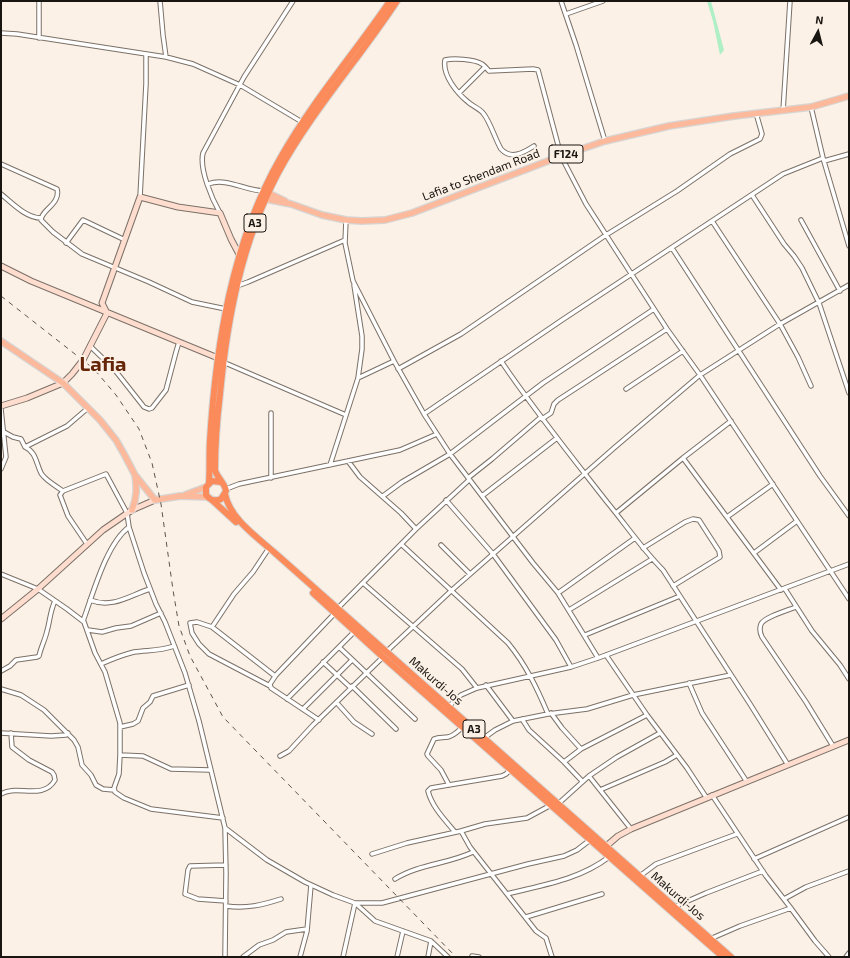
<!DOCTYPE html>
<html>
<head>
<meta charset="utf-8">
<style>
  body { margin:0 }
  #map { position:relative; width:850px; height:958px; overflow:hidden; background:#fcf1e6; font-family:"Exo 2",sans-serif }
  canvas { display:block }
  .frame { position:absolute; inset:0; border:2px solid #191511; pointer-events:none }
  .north { position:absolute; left:798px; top:12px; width:40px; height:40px; -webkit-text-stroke:3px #fcf1e6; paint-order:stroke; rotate:7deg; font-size:11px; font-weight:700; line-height:16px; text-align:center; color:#191511 }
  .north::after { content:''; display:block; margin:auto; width:14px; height:18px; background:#191511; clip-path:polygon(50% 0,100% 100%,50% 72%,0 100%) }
</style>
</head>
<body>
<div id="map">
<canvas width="850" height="958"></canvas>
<div class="frame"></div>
<div class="north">N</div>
</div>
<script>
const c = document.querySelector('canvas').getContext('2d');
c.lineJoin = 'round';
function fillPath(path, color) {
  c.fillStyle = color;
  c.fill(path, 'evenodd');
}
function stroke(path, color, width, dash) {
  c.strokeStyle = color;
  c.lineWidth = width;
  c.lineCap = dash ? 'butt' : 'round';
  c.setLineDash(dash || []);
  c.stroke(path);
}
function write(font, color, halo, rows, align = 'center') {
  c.font = font + ' "Exo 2",sans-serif';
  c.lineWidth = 4;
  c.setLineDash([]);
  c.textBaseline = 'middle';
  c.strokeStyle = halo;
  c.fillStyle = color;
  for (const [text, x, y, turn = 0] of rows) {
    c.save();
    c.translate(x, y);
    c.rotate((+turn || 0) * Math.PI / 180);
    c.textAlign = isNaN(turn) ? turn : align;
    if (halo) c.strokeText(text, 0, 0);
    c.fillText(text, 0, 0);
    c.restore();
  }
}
fillPath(new Path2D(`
  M 707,1 L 711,1 L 724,50 L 720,55 L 713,21 Z`), '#aeefc6');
const street = new Path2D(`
  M 160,1 L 163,35 L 166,57
  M 561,1 L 576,45 L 605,141
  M 566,14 L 603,1
  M 1,33 L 17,34 L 166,57 L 193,64 L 240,85 L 302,122
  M 39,38 L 39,1
  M 459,93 L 485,67
  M 811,107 L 823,158 L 849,246
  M 783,111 L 790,1
  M 534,146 C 523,153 511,160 501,149 C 495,139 490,121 483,113 C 479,108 472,106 468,102 C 457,93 442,75 445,60 C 453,58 474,59 482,64 C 484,65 487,69 489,71 L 533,69 L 538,70 L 561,156 L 586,204 L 667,329 L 700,375 L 849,599
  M 824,161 L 849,154
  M 1,164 L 57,189 C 61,204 41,210 41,220 L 53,232 L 82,254 L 149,282 L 192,302 L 226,309
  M 208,184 C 227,177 245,191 264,191
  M 1,194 C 12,203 26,218 41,218
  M 752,195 L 784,244 L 794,256 L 802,268 L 819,303 L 849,393
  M 140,197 L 146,84 L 146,54
  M 220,213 C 212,199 199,169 203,153 L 244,77 L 293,1
  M 346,220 L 345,243 L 353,281 L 394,361 L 424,414 L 450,454 L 533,563 L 558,593 L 598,658
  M 801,220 L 840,291
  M 712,221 L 780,324 L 798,357 L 811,386
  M 66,243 L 83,220 L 125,240
  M 672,248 L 820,476 L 849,516
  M 237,286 L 248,282 L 345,240
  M 90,346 L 114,369 L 144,407 L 149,409 L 152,408 L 166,390 L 176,352 L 179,342
  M 501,361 C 534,410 571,456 607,502 C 626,525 642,549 663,570 L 750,704 L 788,765
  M 223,362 L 346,415
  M 398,369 L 461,334 L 606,235 L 677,191 L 730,154 L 760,139 L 762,134 L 756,113
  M 358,378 L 394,361
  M 626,389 L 683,351
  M 1,409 L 6,457 L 1,469
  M 424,414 L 562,320 L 783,174 L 823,158
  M 542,419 L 551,413 L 554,404 L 558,400 L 667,329
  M 4,432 L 13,437 L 21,439 L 25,447 L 67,426 L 88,408
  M 25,447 C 36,452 36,463 41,473 C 44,479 57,487 63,491 L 60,495 L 68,516 L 87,544
  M 683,458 L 781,590
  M 348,461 L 360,477 L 401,513 L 416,529
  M 330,465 L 358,378 L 362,349 L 362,336 L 354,285
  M 271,478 L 271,413
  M 468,478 L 492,459 L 541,417
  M 226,489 L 239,484 L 400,450 L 437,434
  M 63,491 L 106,474 L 127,513 L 129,527 L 144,573 L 156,604 L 165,622 L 185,673 L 199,721 L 225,828 L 226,873 L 225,957
  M 383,496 L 402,482 L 450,454 L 543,383 L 654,309
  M 482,496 L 557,438
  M 446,500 L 493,554 L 556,640 L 571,667
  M 616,513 L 683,458 L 731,421
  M 727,517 L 773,484
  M 401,544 L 508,643 C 526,665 537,688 548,714
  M 441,545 L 470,574
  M 643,548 L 685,522 L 693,519 L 699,520 L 719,551 L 720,557 L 673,586
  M 754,553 L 797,521
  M 1,574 L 38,589 L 67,609 L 84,622 L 95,653 L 105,672 L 120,723 L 120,755 L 119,774 L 114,788 L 115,792 L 124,798 L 151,809 L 223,818
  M 363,583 L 462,669 L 477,688
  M 785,589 L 812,631 L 840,665 L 849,679
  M 558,593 L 635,538
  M 90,600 C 113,609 130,595 150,589
  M 796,607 C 789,610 764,617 761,624 C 759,629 760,633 762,637 L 806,702 L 833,746
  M 338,608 L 416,529 L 469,480
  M 569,610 L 652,559
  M 83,621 C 93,594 106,544 129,527
  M 212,627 L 234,594 L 253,572 L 267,551
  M 88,630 L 102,632 L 116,628 L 131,626 L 161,613
  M 585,635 L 680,596
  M 339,647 L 415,719
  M 386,652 L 452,590 L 614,448 L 700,375 L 780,324 L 849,285
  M 606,655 L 647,715 L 687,768 L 706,797
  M 323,662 L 351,688
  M 101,664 C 112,659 122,655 134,652 C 147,650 161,651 174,646
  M 1,671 L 10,666 L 16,660 L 37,657 L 39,656 C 41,647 45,640 47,631 C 50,621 50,611 55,601
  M 689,683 L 702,713 L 747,782
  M 486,685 L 513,721
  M 270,686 L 209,654 L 199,644 L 192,633 L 190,623 L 197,622 L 212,627 L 275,676
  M 352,686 L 396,729
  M 1,689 L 21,695 L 44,710 L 74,740 L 78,747 L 82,765 L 91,775 L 96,785 L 103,789 L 114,790
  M 287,699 L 355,631
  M 337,703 L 354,722 L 372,734
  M 447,708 L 461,695 L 477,688 L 571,667 L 598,658 L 849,564
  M 303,709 L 352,660
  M 551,713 L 562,728 L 581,749
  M 522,719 L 529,730 L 564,762 L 581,749 L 647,715
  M 319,720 L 271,688 L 270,684 L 276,675 L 335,613
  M 120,727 L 133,724 L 138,721 L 143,708 L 150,702 L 153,696 L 189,685
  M 1,733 L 51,736 L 66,735 L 68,733
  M 484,738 L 495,730 L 513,721 L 548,714 L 587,709 L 633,695 L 731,675
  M 120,755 L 143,756 L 171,769 L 210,770
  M 280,756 L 289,751 L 313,725 L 383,657
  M 564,762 L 582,781
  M 589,776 L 631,829
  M 449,785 L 441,770 L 428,756 L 427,754 L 434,739 C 439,737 443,738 448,737 C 454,736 458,731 463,727
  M 600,790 L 665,762 L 677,755
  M 1,794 C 16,784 43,801 55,780 L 54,775 L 52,772 L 29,760 L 12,747 L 11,733
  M 712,795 L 766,876 L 790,907 L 815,941 L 829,957
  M 558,804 L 589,776 L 617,757 L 660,733
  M 225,828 L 267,860 L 305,882 L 333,895 L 355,903 L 382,903 L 528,864 L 564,856 L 577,850 L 590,840
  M 461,831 L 470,847 L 536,931 L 546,938 L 552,957
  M 455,832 C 445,820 432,807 428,791 L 431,788 L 502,776 L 506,774 L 511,769
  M 372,854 L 407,843 L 461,831 L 485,824 L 527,818 L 551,805
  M 754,859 L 849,817
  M 640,876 L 656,864 L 737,834
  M 395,879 C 419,864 448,864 473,852
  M 507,894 C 542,885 579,880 609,857
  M 784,899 L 806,887 L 849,871
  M 226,901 L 198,899 L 185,894 L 188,870 L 190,866 L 226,865
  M 226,906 C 246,909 262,905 281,899
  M 674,907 L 706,893 L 763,871
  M 526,917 L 602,894
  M 710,939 L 740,926 L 791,908
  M 472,956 L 479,957
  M 243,957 L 259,945 L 273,940 L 286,932 L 307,929
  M 300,957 L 307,931 L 311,885
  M 343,957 L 355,903 L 375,921 L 431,941 L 448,957
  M 397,957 L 403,931
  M 428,957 L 431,941
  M 846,957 L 849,953`);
const secondary = new Path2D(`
  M 1,266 L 31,281 L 218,358
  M 1,406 L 27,398 L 63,383 L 72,374 L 83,360 L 107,313 L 102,303 L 140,197 L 178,207 L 220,213 L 231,239 L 240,256
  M 1,619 L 38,589 L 103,530 L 132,510 L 155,500
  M 604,848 L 618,836 L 631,829 L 849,740`);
const primary = new Path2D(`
  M 264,191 L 285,201
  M 263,198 L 266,199 L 291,204 L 322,215 L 346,220 L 362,221 L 385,220 L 412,213 L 561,156 L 605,141 L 669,126 L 734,116 L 811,107 L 849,96
  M 1,341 L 63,383 L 100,420 L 116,440 L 124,454 L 135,475 L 155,500 L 180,496 L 208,497
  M 185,495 L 206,487
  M 132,510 C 137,497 137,488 135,475`);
const highway = new Path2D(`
  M 221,482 L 212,481 L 206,487 L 206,495 C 210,500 215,502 221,499 L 226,491 C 225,483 217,478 215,470 C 215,444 217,419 220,394 C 227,318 242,241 278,173 C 311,112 359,59 397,1
  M 209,483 C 210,469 209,454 210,440 C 216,344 232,242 281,157 C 312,102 354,54 390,1
  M 225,494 C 230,519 257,537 275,553 L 731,957
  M 212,500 L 236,522
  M 313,593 L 383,657 L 723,957`);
stroke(street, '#7b7168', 5.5);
stroke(secondary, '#7b7168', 7);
stroke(primary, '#d6d5d4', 8);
stroke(highway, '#d6d5d4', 8);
stroke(street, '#fff', 3.5);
stroke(secondary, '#fedcce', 5);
stroke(primary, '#fdb99c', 5.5);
stroke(highway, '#fb8b5a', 6);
stroke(new Path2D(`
  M 1,296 L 94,369 L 116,395 L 139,429 L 152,463 L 161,504 L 173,590 L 179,626 L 190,656 L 223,717 L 456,957`), '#5a544e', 1, [5, 5]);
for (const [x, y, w] of [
  [566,154,34],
  [255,223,22],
  [474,729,22]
]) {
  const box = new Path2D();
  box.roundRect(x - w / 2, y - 9, w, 18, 3);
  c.fillStyle = '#fcf1e6';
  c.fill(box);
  stroke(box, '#191511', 1);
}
write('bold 11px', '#191511', null, [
  ["F124",566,154],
  ["A3",255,223],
  ["A3",474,729]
]);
write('12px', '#191511', '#fcf1e6', [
  ["Lafia to Shendam Road",481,175,-21],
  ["Makurdi-Jos",436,681,41],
  ["Makurdi-Jos",678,896,41]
]);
write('bold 20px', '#652509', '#fcf1e6', [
  ["Lafia",103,364]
]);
</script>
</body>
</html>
